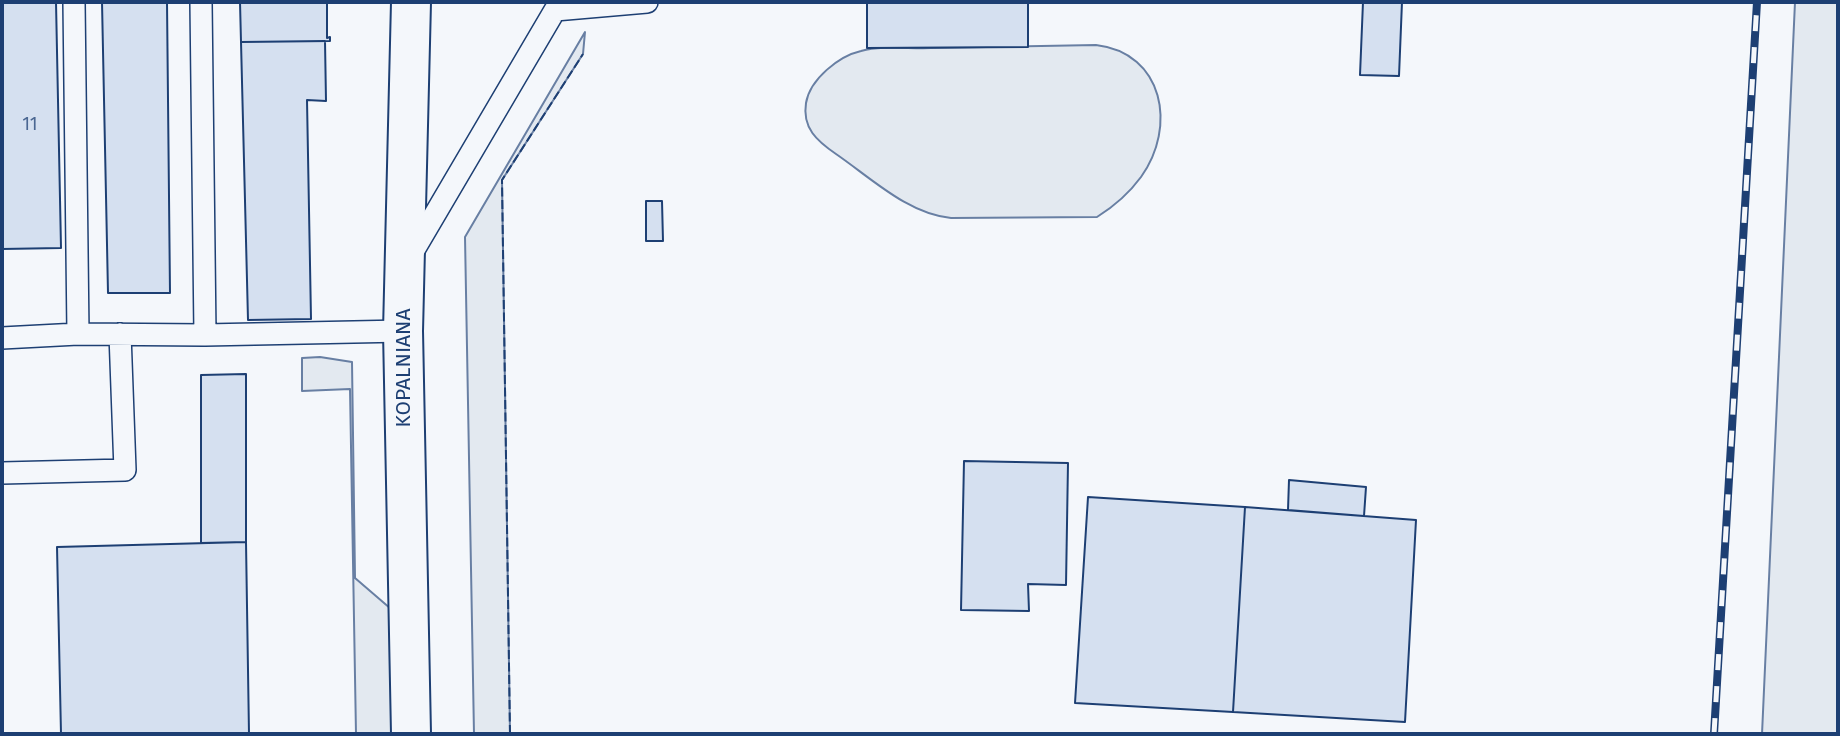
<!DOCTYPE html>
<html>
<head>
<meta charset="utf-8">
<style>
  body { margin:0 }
  #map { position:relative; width:1840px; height:736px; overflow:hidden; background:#f4f7fb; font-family:"Fira Sans",sans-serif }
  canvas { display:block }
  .frame { position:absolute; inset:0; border:4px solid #1d3f73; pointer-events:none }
</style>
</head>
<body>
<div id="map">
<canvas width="1840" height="736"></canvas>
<div class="frame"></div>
</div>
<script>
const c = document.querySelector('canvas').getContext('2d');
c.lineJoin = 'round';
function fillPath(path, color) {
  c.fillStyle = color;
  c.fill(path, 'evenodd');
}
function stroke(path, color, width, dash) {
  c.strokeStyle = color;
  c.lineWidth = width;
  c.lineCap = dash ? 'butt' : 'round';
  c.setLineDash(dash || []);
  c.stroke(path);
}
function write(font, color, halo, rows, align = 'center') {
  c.font = font + ' "Fira Sans",sans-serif';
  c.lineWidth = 5;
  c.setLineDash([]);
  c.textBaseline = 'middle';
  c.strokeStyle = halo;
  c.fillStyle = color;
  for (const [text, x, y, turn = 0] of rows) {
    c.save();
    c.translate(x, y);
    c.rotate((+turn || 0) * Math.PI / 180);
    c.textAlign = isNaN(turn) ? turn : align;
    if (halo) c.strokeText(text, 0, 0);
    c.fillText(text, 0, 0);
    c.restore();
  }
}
const green = new Path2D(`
  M 1795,2 L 1838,2 L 1838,734 L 1762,734 Z
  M 585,32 L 583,54 L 502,180 L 510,734 L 474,734 L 465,237 Z
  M 1096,45 C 1164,53 1177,127 1141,177 C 1130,192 1113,207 1097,217 L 951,218 C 908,214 871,178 836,154 C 817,141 802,128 806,103 C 810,79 839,56 861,51 C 883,45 909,49 931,48 C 986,47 1041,46 1096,45 Z
  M 320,357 L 352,362 L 355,578 L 398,615 L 398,734 L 356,734 L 350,389 L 302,391 L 302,358 Z`);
fillPath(green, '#e3e9f0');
stroke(green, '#687fa3', 2);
const building = new Path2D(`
  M 2,2 L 56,2 L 61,248 L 2,249 Z
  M 102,2 L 167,2 L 170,293 L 108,293 Z
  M 240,2 L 327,2 L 327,38 L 330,37 L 330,41 L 241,42 Z
  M 867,2 L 1028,2 L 1028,47 L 867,48 Z
  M 1363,2 L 1402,2 L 1399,76 L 1360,75 Z
  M 325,41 L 326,101 L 307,100 L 311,319 L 248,320 L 241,42 Z
  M 646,201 L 662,201 L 663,241 L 646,241 Z
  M 246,374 L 246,542 L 201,543 L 201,375 Z
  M 964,461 L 1068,463 L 1066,585 L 1028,584 L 1029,611 L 961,610 Z
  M 1289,480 L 1366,487 L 1364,516 L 1288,510 Z
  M 1088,497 L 1245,507 L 1233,712 L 1075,703 Z
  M 1245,507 L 1416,520 L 1405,722 L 1233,712 Z
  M 246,542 L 249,734 L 61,734 L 57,547 Z`);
fillPath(building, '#d5e0f0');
stroke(building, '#1d3f73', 2);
const lane = new Path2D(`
  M 74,2 L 78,334
  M 201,2 L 205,335
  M 411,255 L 555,10 L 647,2
  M 2,338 L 78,334 L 205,335 L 403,331
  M 2,473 L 125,470 L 120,334`);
const street = new Path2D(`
  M 411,2 L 403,331 L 411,734`);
stroke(lane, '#1d3f73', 24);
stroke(street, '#1d3f73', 42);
stroke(lane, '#f4f7fb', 21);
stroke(street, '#f4f7fb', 38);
const rail = new Path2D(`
  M 1714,734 L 1757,2`);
stroke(rail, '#1d3f73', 8);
stroke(rail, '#f4f7fb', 5, [16]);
stroke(new Path2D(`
  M 510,734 L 502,180 L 583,54`), '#1d3f73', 2, [9, 3.5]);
write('18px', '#4b6792', null, [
  ["11",30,125]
]);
write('21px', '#1d3f73', '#f4f7fb', [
  ["KOPALNIANA",404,368,-90]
]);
</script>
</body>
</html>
